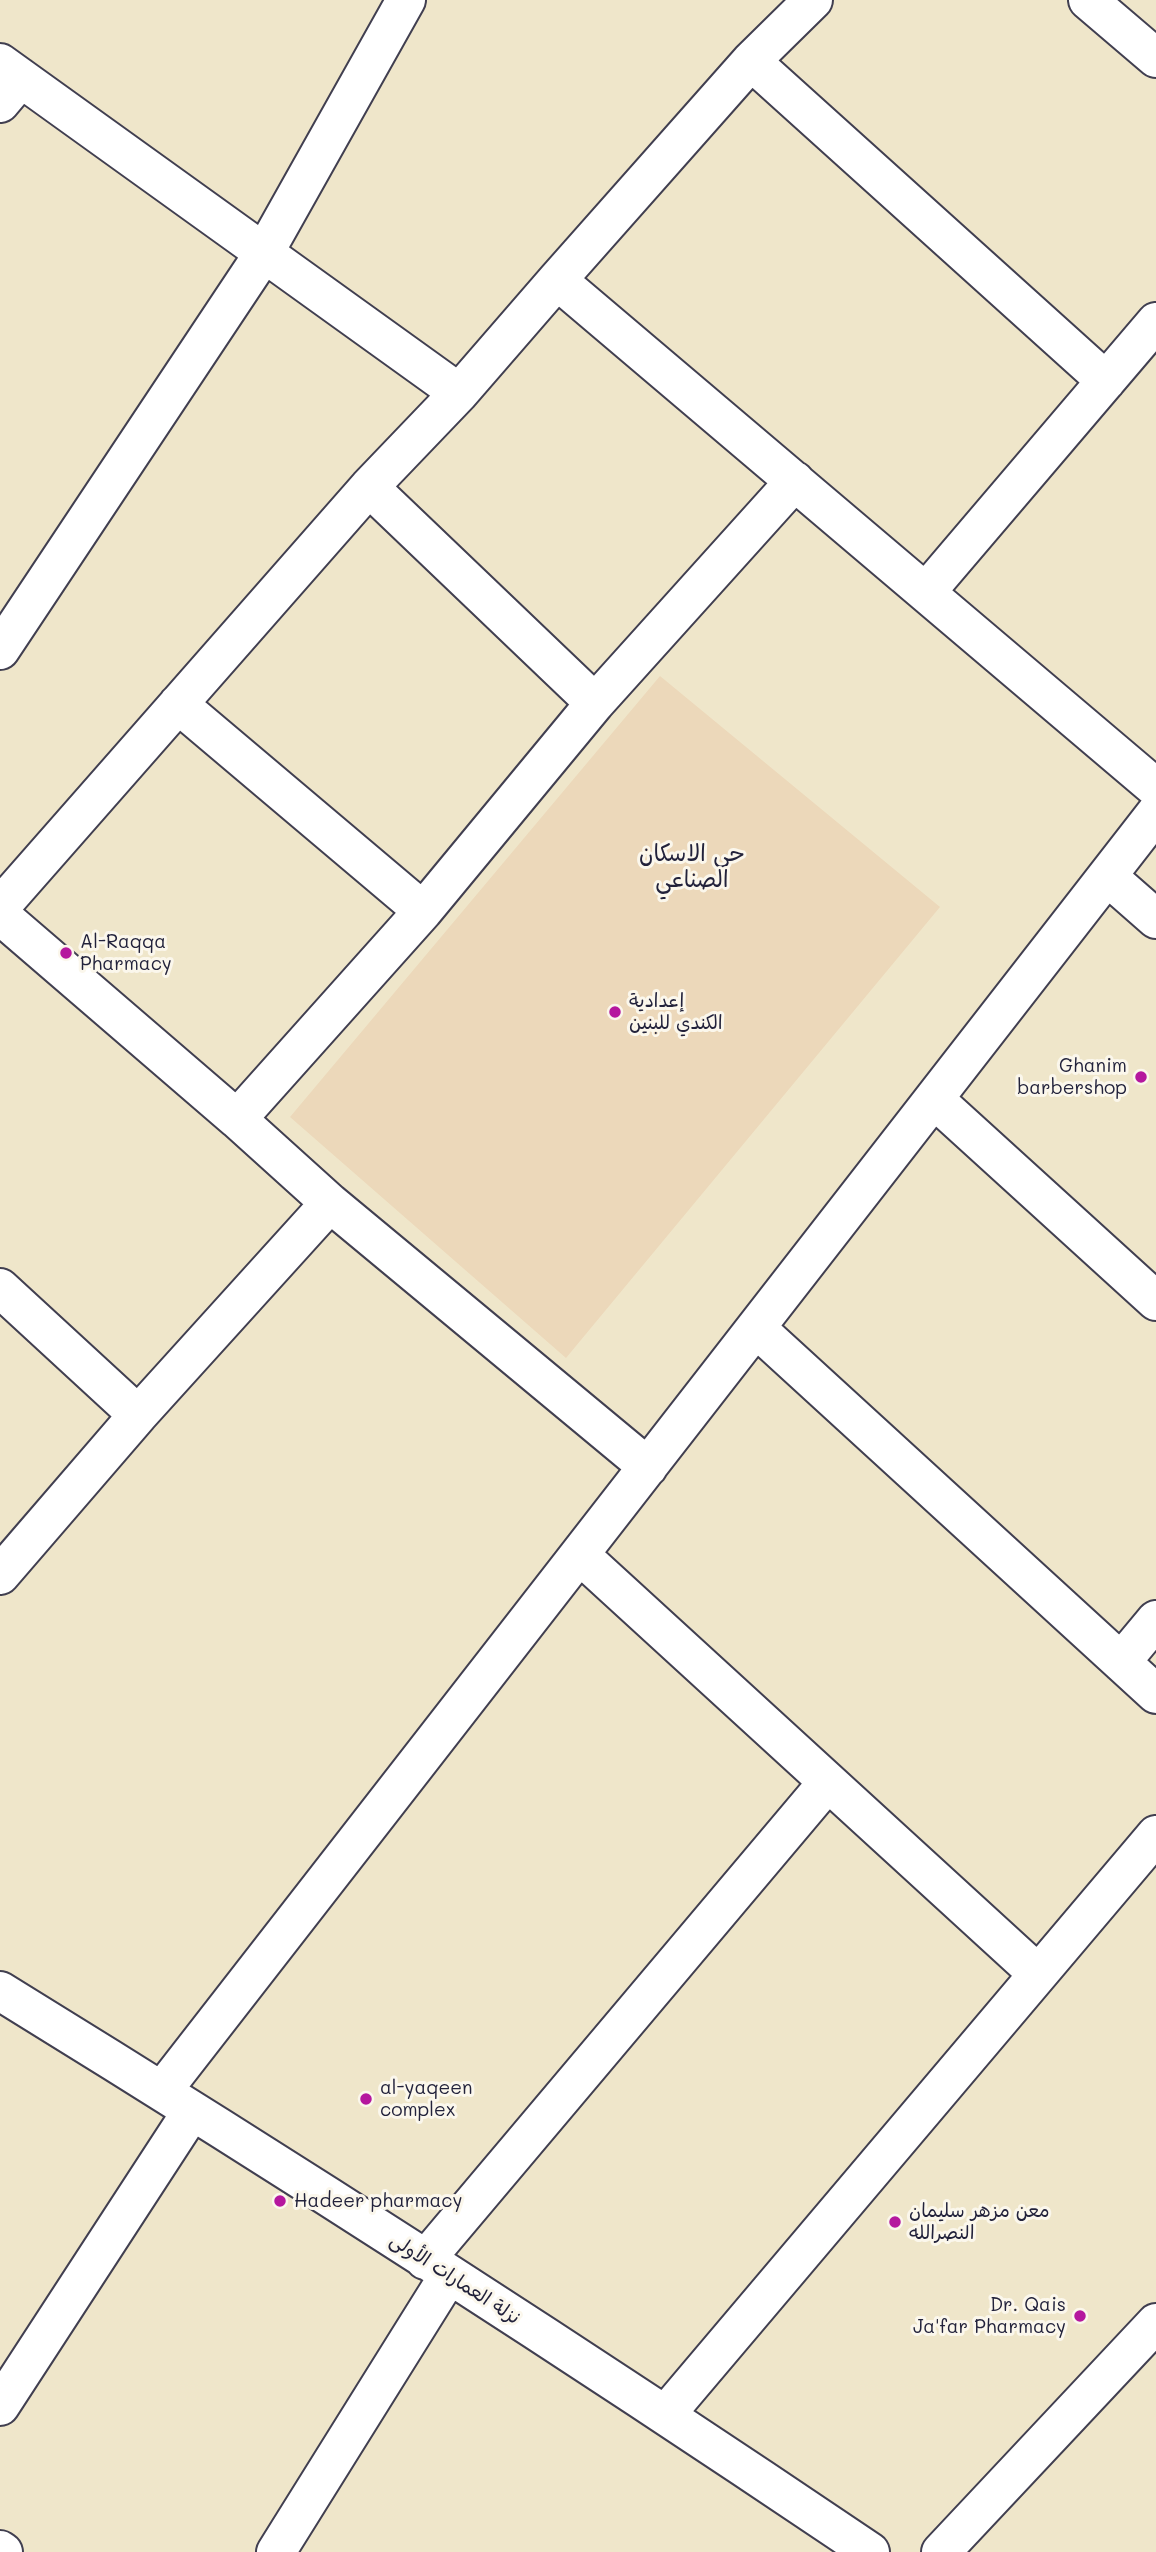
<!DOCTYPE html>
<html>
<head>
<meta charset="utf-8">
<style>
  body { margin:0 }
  canvas { display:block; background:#efe6ca }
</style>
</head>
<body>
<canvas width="1156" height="2552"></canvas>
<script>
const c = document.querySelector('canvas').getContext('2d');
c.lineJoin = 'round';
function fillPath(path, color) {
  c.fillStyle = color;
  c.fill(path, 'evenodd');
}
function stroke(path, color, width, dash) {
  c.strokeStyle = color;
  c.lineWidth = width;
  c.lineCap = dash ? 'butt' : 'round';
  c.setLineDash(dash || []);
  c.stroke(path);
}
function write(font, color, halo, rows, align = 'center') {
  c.font = font + ' Mali,"Playpen Sans Arabic",sans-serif';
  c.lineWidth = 6;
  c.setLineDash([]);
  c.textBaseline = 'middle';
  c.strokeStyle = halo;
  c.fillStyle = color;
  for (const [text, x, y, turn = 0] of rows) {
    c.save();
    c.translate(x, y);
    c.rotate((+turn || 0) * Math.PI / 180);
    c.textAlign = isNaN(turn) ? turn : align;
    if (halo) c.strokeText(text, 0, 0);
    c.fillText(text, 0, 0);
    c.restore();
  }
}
fillPath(new Path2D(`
  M 660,676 L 940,907 L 566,1358 L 290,1117 Z`), '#ecd8ba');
const minor = new Path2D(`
  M 1088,0 L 1156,58
  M 751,61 L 1106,381
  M 0,63 L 459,393
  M 0,103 L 21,78
  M 557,280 L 1156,788
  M 369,487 L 595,703
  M 926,592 L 1156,322
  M 0,650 L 264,253 L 406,0
  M 178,704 L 423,911
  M 1107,876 L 1156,919
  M 0,907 L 369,487 L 459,393 L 557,280 L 751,61 L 813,0
  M 0,915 L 237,1119 L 330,1203 L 648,1467
  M 934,1099 L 1156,1301
  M 237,1119 L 423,911 L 595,703 L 795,481
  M 0,1288 L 138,1415
  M 756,1328 L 1156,1694
  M 580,1555 L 1038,1974
  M 0,1575 L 138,1415 L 330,1203
  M 1121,1662 L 1156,1620
  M 0,1991 C 294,2172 584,2359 870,2552
  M 162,2091 L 1156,813
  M 425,2260 L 828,1782
  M 0,2406 L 192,2111
  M 666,2414 L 1156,1835
  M 0,2550 L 3,2552
  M 276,2552 L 449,2275
  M 941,2552 L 1156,2323`);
stroke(minor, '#413f50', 42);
stroke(minor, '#fff', 38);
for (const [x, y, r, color] of [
  [66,953,7,"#b5179e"],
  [615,1012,7,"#b5179e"],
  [1141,1077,7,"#b5179e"],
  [366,2099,7,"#b5179e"],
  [280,2201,7,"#b5179e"],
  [895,2222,7,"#b5179e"],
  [1080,2316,7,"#b5179e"]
]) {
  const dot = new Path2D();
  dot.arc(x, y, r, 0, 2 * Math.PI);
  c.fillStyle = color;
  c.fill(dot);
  stroke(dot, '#fbf7ec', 2.5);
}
write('19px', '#22223b', '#fbf7ec', [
  ["Al-Raqqa",80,942],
  ["Pharmacy",80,964],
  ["إعدادية",629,1001],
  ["الكندي للبنين",629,1023],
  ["Ghanim",1127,1066,"right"],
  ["barbershop",1127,1088,"right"],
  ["al-yaqeen",380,2088],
  ["complex",380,2110],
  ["Hadeer pharmacy",294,2201],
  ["معن مزهر سليمان",909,2211],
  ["النصرالله",909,2233],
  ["Dr. Qais",1066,2305,"right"],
  ["Ja'far Pharmacy",1066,2327,"right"]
], 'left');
write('19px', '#22223b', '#fbf7ec', [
  ["نزلة العمارات الأولى",455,2279,33]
]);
write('23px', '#22223b', '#fbf7ec', [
  ["حي الاسكان",692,854],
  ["الصناعي",692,880]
]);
</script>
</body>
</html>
